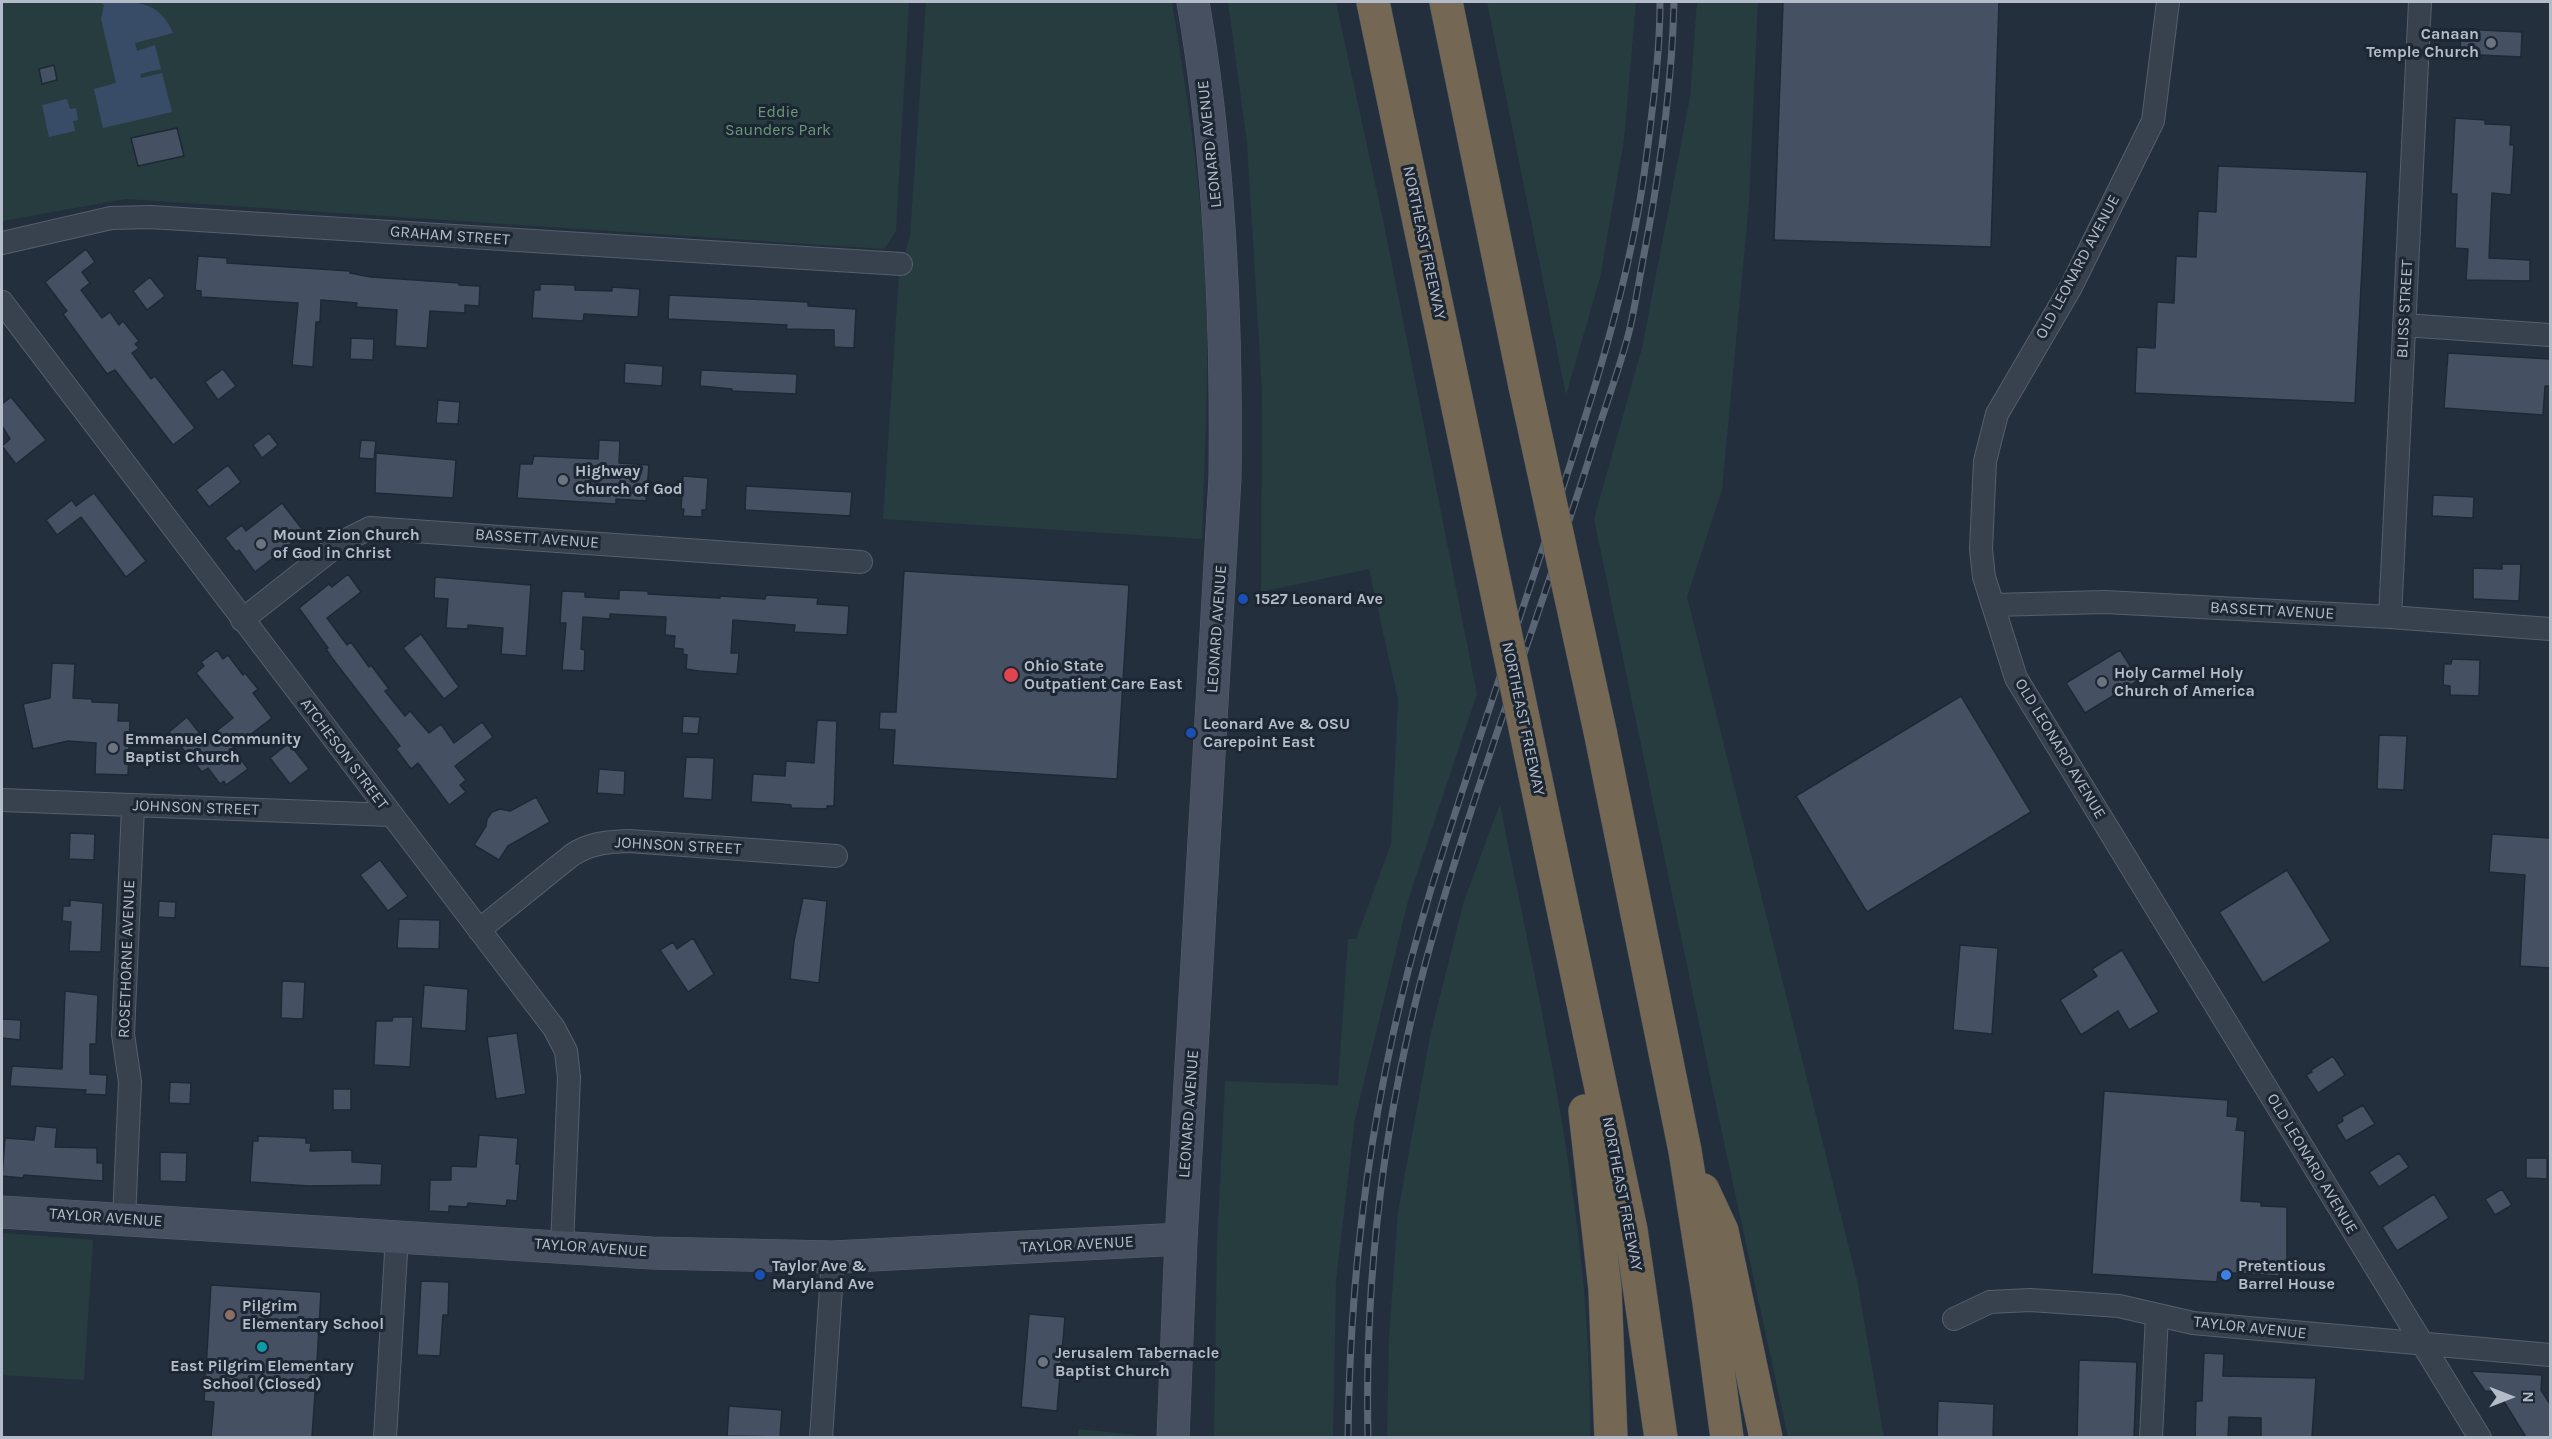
<!DOCTYPE html>
<html>
<head>
<meta charset="utf-8">
<style>
  body { margin:0 }
  #map { position:relative; width:2552px; height:1439px; overflow:hidden; background:#242f3e; font-family:Karla,sans-serif }
  canvas { display:block }
  .frame { position:absolute; inset:0; border:3px solid #b4bcc9; pointer-events:none }
  .north { position:absolute; left:2480px; top:1367px; width:60px; height:60px; -webkit-text-stroke:4px #1d2633; paint-order:stroke; rotate:90deg; font-size:16px; font-weight:700; line-height:24px; text-align:center; color:#b4bcc9 }
  .north::after { content:''; display:block; margin:auto; width:21px; height:27px; background:#b4bcc9; clip-path:polygon(50% 0,100% 100%,50% 72%,0 100%) }
</style>
</head>
<body>
<div id="map">
<canvas width="2552" height="1439"></canvas>
<div class="frame"></div>
<div class="north">N</div>
</div>
<script>
const c = document.querySelector('canvas').getContext('2d');
c.lineJoin = 'round';
function fillPath(path, color) {
  c.fillStyle = color;
  c.fill(path, 'evenodd');
}
function stroke(path, color, width, dash) {
  c.strokeStyle = color;
  c.lineWidth = width;
  c.lineCap = dash ? 'butt' : 'round';
  c.setLineDash(dash || []);
  c.stroke(path);
}
function write(font, color, halo, rows, align = 'center') {
  c.font = font + ' Karla,sans-serif';
  c.lineWidth = 6;
  c.setLineDash([]);
  c.textBaseline = 'middle';
  c.strokeStyle = halo;
  c.fillStyle = color;
  for (const [text, x, y, turn = 0] of rows) {
    c.save();
    c.translate(x, y);
    c.rotate((+turn || 0) * Math.PI / 180);
    c.textAlign = isNaN(turn) ? turn : align;
    if (halo) c.strokeText(text, 0, 0);
    c.fillText(text, 0, 0);
    c.restore();
  }
}
fillPath(new Path2D(`
  M 2,2 L 909,2 L 896,231 L 884,249 L 126,199 L 2,221 Z
  M 926,2 L 1172,2 C 1186,87 1199,173 1205,260 C 1210,353 1205,446 1202,539 L 883,519 L 899,274 L 910,236 Z
  M 1228,2 L 1336,2 L 1385,229 L 1477,694 L 1409,897 L 1355,1119 L 1336,1281 L 1333,1437 L 1214,1437 L 1217,1243 L 1225,1081 L 1338,1085 L 1348,939 L 1356,939 L 1391,844 L 1398,700 L 1369,569 L 1261,592 L 1262,392 L 1247,143 Z
  M 1487,2 L 1636,2 L 1624,140 L 1600,278 L 1566,395 Z
  M 1697,2 L 1758,2 L 1749,203 L 1722,490 L 1687,597 L 1857,1280 L 1884,1437 L 1788,1437 L 1719,1119 L 1594,519 L 1642,348 L 1690,97 Z
  M 1500,804 C 1541,1013 1593,1224 1590,1437 L 1387,1437 L 1389,1339 L 1398,1212 L 1430,1036 L 1464,901 Z
  M 2,1233 L 93,1240 L 84,1380 L 2,1375 Z
  M 1078,1429 L 1136,1435 L 1136,1437 L 1078,1437 Z`), '#263c3f');
fillPath(new Path2D(`
  M 100,2 C 137,1 159,0 173,33 L 135,43 L 137,51 L 155,45 L 161,69 L 140,74 L 141,78 L 162,73 L 172,112 L 103,128 L 94,89 L 116,83 L 101,19 L 104,5 Z
  M 67,99 L 70,109 L 76,108 L 78,120 L 73,121 L 75,131 L 49,137 L 42,105 Z`), '#394c67');
const building = new Path2D(`
  M 1783,2 L 1999,2 L 1991,247 L 1774,240 Z
  M 2461,29 L 2522,32 L 2521,57 L 2460,54 Z
  M 54,65 L 57,80 L 42,84 L 39,69 Z
  M 2455,118 L 2485,120 L 2485,124 L 2511,125 L 2510,145 L 2514,145 L 2511,195 L 2492,193 L 2489,258 L 2530,260 L 2530,281 L 2466,280 L 2468,249 L 2455,248 L 2457,194 L 2451,194 Z
  M 177,128 L 184,156 L 138,166 L 131,138 Z
  M 2218,166 L 2367,172 L 2355,403 L 2135,393 L 2137,347 L 2155,348 L 2157,302 L 2174,303 L 2176,256 L 2196,257 L 2198,211 L 2216,212 Z
  M 86,249 L 95,262 L 82,272 L 90,283 L 81,290 L 102,318 L 110,312 L 119,325 L 123,321 L 139,341 L 135,344 L 139,348 L 132,353 L 151,379 L 155,376 L 195,428 L 173,445 L 115,370 L 107,374 L 63,314 L 67,311 L 45,282 Z
  M 198,256 L 227,258 L 227,263 L 350,271 L 350,273 L 371,277 L 459,283 L 459,285 L 480,286 L 479,306 L 465,305 L 465,313 L 430,311 L 427,348 L 395,346 L 397,310 L 356,307 L 357,303 L 321,300 L 320,322 L 316,322 L 313,367 L 292,365 L 298,303 L 201,297 L 201,291 L 195,290 Z
  M 150,277 L 165,296 L 147,310 L 133,291 Z
  M 540,284 L 575,285 L 575,290 L 612,291 L 612,287 L 640,289 L 638,317 L 584,314 L 583,321 L 532,318 L 534,290 L 540,290 Z
  M 669,295 L 808,302 L 808,306 L 856,309 L 854,348 L 834,347 L 834,330 L 786,329 L 787,325 L 668,319 Z
  M 351,338 L 374,339 L 373,360 L 350,359 Z
  M 2448,353 L 2550,359 L 2550,386 L 2545,386 L 2543,415 L 2444,408 Z
  M 625,363 L 663,366 L 662,386 L 624,383 Z
  M 223,369 L 236,386 L 218,400 L 205,382 Z
  M 701,370 L 797,374 L 796,394 L 732,391 L 732,389 L 700,386 Z
  M 11,397 L 46,440 L 16,464 L 2,446 L 10,439 L 2,426 L 2,404 Z
  M 438,400 L 460,402 L 458,424 L 436,423 Z
  M 269,433 L 278,445 L 262,458 L 253,445 Z
  M 361,440 L 376,441 L 374,459 L 359,458 Z
  M 599,440 L 620,441 L 619,463 L 649,465 L 646,501 L 616,499 L 616,504 L 517,498 L 520,464 L 532,464 L 534,456 L 598,459 Z
  M 376,453 L 456,460 L 453,498 L 375,493 Z
  M 228,465 L 241,482 L 209,507 L 196,490 Z
  M 683,476 L 708,478 L 706,510 L 702,510 L 702,517 L 683,516 L 684,509 L 681,509 Z
  M 746,486 L 852,492 L 850,516 L 745,510 Z
  M 94,493 L 146,561 L 126,577 L 81,517 L 57,535 L 46,520 L 72,500 L 76,506 Z
  M 2433,495 L 2474,497 L 2473,518 L 2432,516 Z
  M 282,503 L 305,533 L 255,572 L 239,550 L 236,552 L 225,538 L 242,525 L 246,531 Z
  M 2502,564 L 2521,564 L 2519,601 L 2473,599 L 2473,568 L 2502,569 Z
  M 904,571 L 1129,585 L 1117,779 L 893,765 L 895,730 L 879,729 L 880,712 L 896,712 Z
  M 348,574 L 361,592 L 327,618 L 347,645 L 351,642 L 369,667 L 371,665 L 389,689 L 385,691 L 405,716 L 410,711 L 429,733 L 441,724 L 454,743 L 482,722 L 493,737 L 455,766 L 466,780 L 460,785 L 466,792 L 449,805 L 418,763 L 411,769 L 396,749 L 400,746 L 332,658 L 326,649 L 328,648 L 299,608 L 329,584 L 332,587 Z
  M 435,577 L 531,585 L 526,656 L 501,654 L 503,628 L 468,625 L 468,629 L 446,628 L 448,599 L 434,598 Z
  M 619,590 L 648,591 L 648,594 L 720,598 L 720,596 L 765,599 L 766,595 L 818,598 L 817,604 L 849,606 L 847,635 L 794,632 L 795,625 L 733,620 L 731,653 L 739,653 L 737,674 L 699,671 L 686,669 L 687,655 L 683,654 L 683,649 L 674,648 L 675,636 L 665,635 L 666,617 L 610,614 L 610,619 L 583,617 L 581,649 L 585,650 L 584,671 L 562,670 L 566,623 L 560,623 L 562,591 L 585,592 L 585,597 L 619,599 Z
  M 421,634 L 459,687 L 444,699 L 403,648 Z
  M 217,650 L 223,659 L 228,655 L 243,675 L 245,673 L 258,689 L 253,693 L 272,718 L 233,748 L 248,769 L 226,785 L 224,781 L 220,784 L 208,768 L 202,772 L 169,732 L 187,717 L 205,740 L 233,718 L 196,673 L 204,666 L 201,662 Z
  M 2120,650 L 2139,680 L 2085,713 L 2066,683 Z
  M 2452,659 L 2480,660 L 2479,696 L 2450,695 L 2450,686 L 2443,685 L 2444,664 L 2451,664 Z
  M 52,663 L 75,664 L 73,698 L 92,699 L 92,702 L 119,703 L 118,721 L 130,721 L 128,775 L 95,774 L 96,743 L 68,741 L 33,749 L 23,704 L 50,698 Z
  M 1961,696 L 2031,812 L 1867,912 L 1796,796 Z
  M 683,716 L 700,717 L 698,734 L 682,733 Z
  M 817,720 L 837,721 L 834,806 L 827,806 L 827,809 L 791,808 L 791,805 L 783,804 L 751,802 L 753,774 L 785,776 L 786,761 L 814,763 Z
  M 2379,735 L 2407,736 L 2404,790 L 2377,789 Z
  M 289,743 L 309,769 L 290,784 L 270,758 Z
  M 686,757 L 714,758 L 712,800 L 683,798 Z
  M 599,769 L 625,771 L 624,795 L 597,793 Z
  M 536,797 L 550,822 L 508,846 L 499,860 L 474,845 L 486,826 L 487,819 L 492,812 L 500,809 L 510,811 Z
  M 70,833 L 95,834 L 94,860 L 69,859 Z
  M 2492,834 L 2550,838 L 2550,968 L 2520,966 L 2525,875 L 2489,872 Z
  M 380,860 L 408,896 L 388,911 L 360,875 Z
  M 2287,870 L 2331,941 L 2263,983 L 2219,912 Z
  M 803,898 L 827,901 L 819,983 L 790,979 L 794,941 Z
  M 70,900 L 103,903 L 101,952 L 69,951 L 71,922 L 62,921 L 63,906 L 70,906 Z
  M 159,901 L 176,902 L 175,918 L 158,917 Z
  M 399,919 L 440,920 L 439,949 L 397,948 Z
  M 693,938 L 714,974 L 688,992 L 660,950 L 673,942 L 677,949 Z
  M 1960,945 L 1998,948 L 1992,1034 L 1953,1030 Z
  M 2122,950 L 2159,1012 L 2129,1030 L 2118,1011 L 2081,1035 L 2060,1000 L 2097,976 L 2092,969 Z
  M 282,981 L 305,982 L 303,1019 L 281,1018 Z
  M 424,985 L 468,989 L 466,1031 L 421,1028 Z
  M 65,991 L 98,995 L 96,1044 L 90,1044 L 90,1074 L 107,1075 L 106,1095 L 85,1094 L 86,1090 L 10,1086 L 12,1066 L 62,1069 Z
  M 393,1017 L 413,1017 L 410,1067 L 374,1065 L 376,1021 L 392,1021 Z
  M 2,1019 L 21,1020 L 20,1040 L 2,1038 Z
  M 517,1033 L 526,1094 L 496,1099 L 487,1037 Z
  M 2333,1056 L 2345,1075 L 2318,1093 L 2306,1075 L 2312,1072 L 2311,1070 Z
  M 170,1082 L 191,1083 L 190,1104 L 169,1103 Z
  M 333,1089 L 351,1089 L 351,1110 L 333,1110 Z
  M 2104,1091 L 2228,1100 L 2227,1116 L 2238,1117 L 2236,1130 L 2245,1131 L 2241,1201 L 2261,1202 L 2261,1206 L 2287,1207 L 2287,1269 L 2283,1269 L 2283,1273 L 2280,1273 L 2279,1276 L 2218,1272 L 2217,1282 L 2092,1274 Z
  M 2363,1105 L 2375,1124 L 2346,1141 L 2336,1125 L 2343,1121 L 2342,1117 Z
  M 36,1126 L 57,1128 L 55,1147 L 97,1148 L 97,1163 L 103,1163 L 103,1181 L 24,1175 L 23,1178 L 2,1176 L 5,1138 L 34,1140 Z
  M 479,1135 L 518,1138 L 516,1164 L 520,1164 L 517,1201 L 507,1200 L 506,1206 L 468,1203 L 467,1207 L 449,1206 L 449,1212 L 429,1211 L 430,1180 L 451,1180 L 451,1166 L 476,1167 Z
  M 258,1136 L 306,1138 L 306,1143 L 311,1143 L 310,1151 L 352,1150 L 352,1162 L 382,1164 L 381,1185 L 309,1186 L 250,1182 L 253,1141 L 258,1141 Z
  M 160,1152 L 187,1153 L 186,1182 L 160,1181 Z
  M 2399,1153 L 2409,1167 L 2379,1187 L 2369,1172 Z
  M 2526,1158 L 2547,1158 L 2547,1179 L 2526,1178 Z
  M 2502,1189 L 2512,1205 L 2495,1215 L 2485,1199 Z
  M 2434,1194 L 2449,1218 L 2397,1251 L 2382,1227 Z
  M 421,1281 L 449,1282 L 448,1315 L 443,1315 L 440,1356 L 417,1355 Z
  M 211,1285 L 321,1292 L 317,1362 L 319,1363 L 318,1393 L 315,1393 L 312,1437 L 211,1437 L 214,1402 L 204,1401 Z
  M 1029,1314 L 1065,1317 L 1057,1411 L 1021,1407 Z
  M 2204,1353 L 2224,1354 L 2223,1376 L 2316,1378 L 2312,1437 L 2261,1437 L 2261,1418 L 2229,1417 L 2228,1437 L 2195,1437 L 2196,1401 L 2202,1401 Z
  M 2079,1360 L 2137,1362 L 2134,1437 L 2077,1437 Z
  M 2471,1371 L 2542,1375 L 2541,1390 L 2550,1404 L 2550,1437 L 2526,1437 L 2498,1392 L 2485,1391 Z
  M 1938,1401 L 1994,1404 L 1993,1437 L 1937,1437 Z
  M 729,1406 L 782,1410 L 780,1437 L 727,1436 Z`);
fillPath(building, '#455162');
stroke(building, '#1f2835', 1.5);
const street = new Path2D(`
  M 2168,2 L 2153,121 L 2071,287 L 1997,414 L 1985,461 L 1981,549 L 1984,577 L 2016,678 L 2480,1438
  M 2,243 L 111,218 L 150,217 L 901,264
  M 2,302 L 554,1028 L 566,1051 L 569,1077 L 562,1246
  M 2404,325 L 2550,335
  M 1993,605 L 2105,602 L 2390,617 L 2550,629
  M 2390,617 L 2420,2
  M 242,620 L 340,543 L 370,528 L 861,562
  M 2,800 L 391,815
  M 479,930 L 572,855 C 590,843 607,842 629,841 L 836,856
  M 124,1219 L 130,1082 L 123,1034 L 133,807
  M 1954,1319 L 1990,1302 L 2030,1300 L 2119,1306 L 2193,1323 L 2550,1355
  M 385,1438 L 397,1236
  M 821,1438 L 833,1257
  M 2151,1438 L 2157,1315`);
const secondary = new Path2D(`
  M 2,1212 L 652,1253 L 833,1257 L 1181,1239
  M 1173,1438 L 1181,1239 L 1225,478 C 1227,320 1220,158 1193,2`);
const highway = new Path2D(`
  M 1373,2 L 1480,512
  M 1446,2 L 1525,386
  M 1600,731 L 1685,1151 L 1709,1302 L 1727,1438
  M 1550,847 L 1631,1230 L 1661,1438
  M 1585,1111 L 1605,1289 L 1611,1438
  M 1703,1190 L 1722,1231 L 1766,1438`);
stroke(street, '#565f6c', 24);
stroke(secondary, '#565f6c', 33);
stroke(highway, '#434c59', 34);
stroke(street, '#38414e', 22);
stroke(secondary, '#465061', 32);
stroke(highway, '#746855', 33);
const rail = new Path2D(`
  M 1348,1438 C 1350,1236 1380,1046 1442,854 C 1478,741 1516,628 1554,515 C 1582,428 1611,341 1630,252 C 1640,208 1646,164 1651,120 C 1656,81 1660,41 1660,2
  M 1368,1438 C 1364,1267 1387,1096 1434,932 C 1483,760 1548,594 1600,424 C 1610,393 1621,363 1629,332 C 1636,303 1640,273 1646,244 C 1661,164 1672,83 1674,2`);
stroke(rail, '#5a6575', 7);
stroke(rail, '#1d2633', 4.5, [14]);
const highwayBridge = new Path2D(`
  M 1525,386 L 1600,731
  M 1480,512 L 1550,847`);
stroke(highwayBridge, '#434c59', 34, []);
stroke(highwayBridge, '#746855', 33);
for (const [x, y, r, color] of [
  [2491,43,6,"#6b7280"],
  [563,480,6,"#6b7280"],
  [261,544,6,"#6b7280"],
  [1243,599,6,"#1a4fb4"],
  [1011,675,8,"#e0444e"],
  [2102,682,6,"#6b7280"],
  [1191,733,6,"#1a4fb4"],
  [113,748,6,"#6b7280"],
  [760,1275,6,"#1a4fb4"],
  [2226,1275,6,"#3f7fe0"],
  [230,1315,6,"#8d6e63"],
  [262,1347,6,"#0f9aa8"],
  [1043,1362,6,"#6b7280"]
]) {
  const dot = new Path2D();
  dot.arc(x, y, r, 0, 2 * Math.PI);
  c.fillStyle = color;
  c.fill(dot);
  stroke(dot, '#1d2633', 2);
}
write('bold 16px', '#b4bcc9', '#1d2633', [
  ["Canaan",2479,34,"right"],
  ["Temple Church",2479,52,"right"],
  ["Highway",575,471],
  ["Church of God",575,489],
  ["Mount Zion Church",273,535],
  ["of God in Christ",273,553],
  ["1527 Leonard Ave",1255,599],
  ["Ohio State",1024,666],
  ["Outpatient Care East",1024,684],
  ["Holy Carmel Holy",2114,673],
  ["Church of America",2114,691],
  ["Leonard Ave & OSU",1203,724],
  ["Carepoint East",1203,742],
  ["Emmanuel Community",125,739],
  ["Baptist Church",125,757],
  ["Taylor Ave &",772,1266],
  ["Maryland Ave",772,1284],
  ["Pretentious",2238,1266],
  ["Barrel House",2238,1284],
  ["Pilgrim",242,1306],
  ["Elementary School",242,1324],
  ["Jerusalem Tabernacle",1055,1353],
  ["Baptist Church",1055,1371],
  ["East Pilgrim Elementary",262,1366,"center"],
  ["School (Closed)",262,1384,"center"]
], 'left');
write('16px', '#6b9a76', '#1d2633', [
  ["Eddie",778,112],
  ["Saunders Park",778,130]
]);
write('16px', '#b4bcc9', '#1d2633', [
  ["LEONARD AVENUE",1210,144,-96],
  ["GRAHAM STREET",450,236,4],
  ["NORTHEAST FREEWAY",1424,243,78],
  ["OLD LEONARD AVENUE",2078,267,-62],
  ["BLISS STREET",2405,309,-87],
  ["BASSETT AVENUE",537,539,4],
  ["BASSETT AVENUE",2272,611,3],
  ["LEONARD AVENUE",1217,629,-86],
  ["NORTHEAST FREEWAY",1523,719,78],
  ["OLD LEONARD AVENUE",2060,749,59],
  ["ATCHESON STREET",344,754,53],
  ["JOHNSON STREET",196,808,2],
  ["JOHNSON STREET",678,846,3],
  ["ROSETHORNE AVENUE",127,959,-88],
  ["LEONARD AVENUE",1189,1114,-86],
  ["OLD LEONARD AVENUE",2312,1164,59],
  ["NORTHEAST FREEWAY",1622,1194,79],
  ["TAYLOR AVENUE",106,1218,4],
  ["TAYLOR AVENUE",1077,1245,-3],
  ["TAYLOR AVENUE",591,1248,4],
  ["TAYLOR AVENUE",2250,1328,6]
]);
</script>
</body>
</html>
